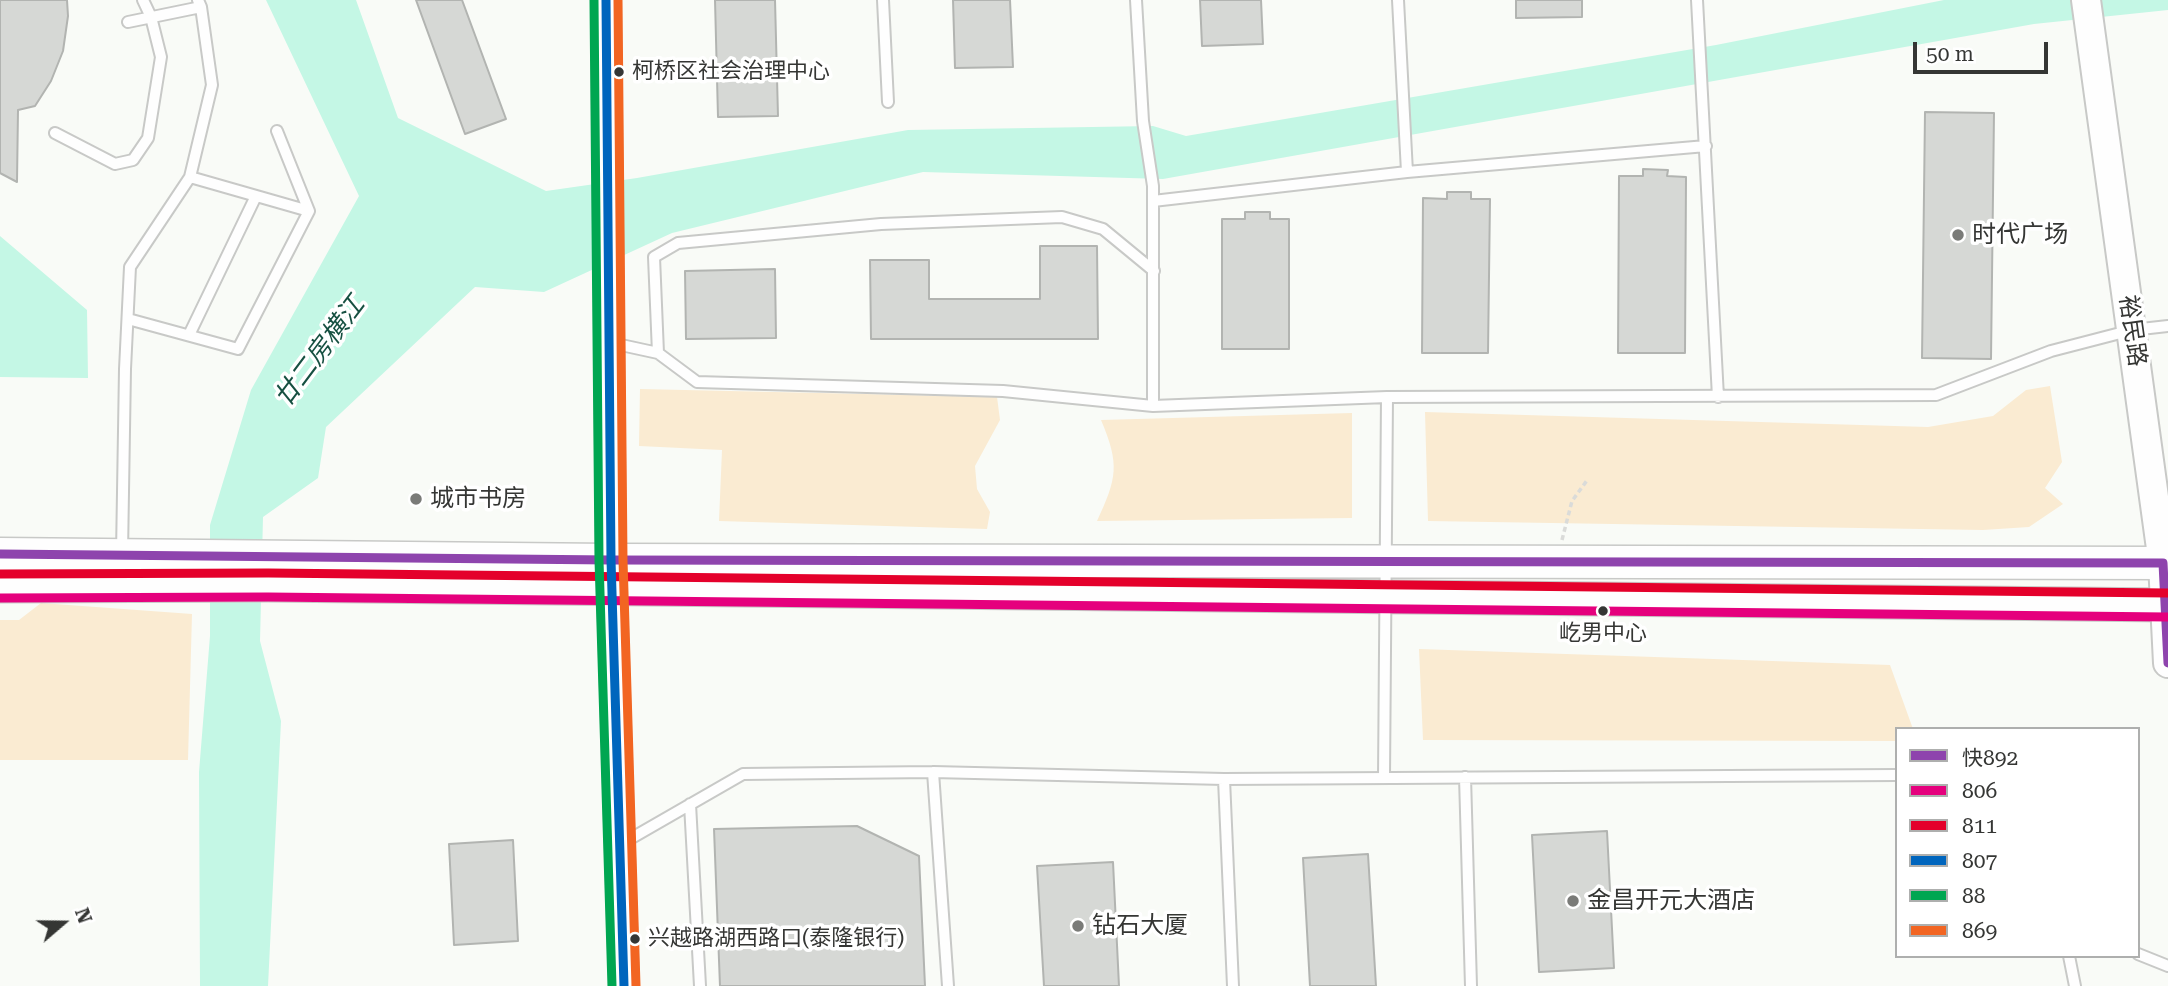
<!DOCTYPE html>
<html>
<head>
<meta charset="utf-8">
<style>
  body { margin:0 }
  #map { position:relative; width:2168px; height:986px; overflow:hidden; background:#f9fbf7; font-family:"Roboto Serif","Noto Sans SC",serif }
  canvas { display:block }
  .legend { position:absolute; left:1895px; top:727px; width:245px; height:231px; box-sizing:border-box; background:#fff; border:2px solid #aeafae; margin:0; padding:9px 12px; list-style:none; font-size:21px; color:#353634 }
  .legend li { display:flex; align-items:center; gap:14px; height:35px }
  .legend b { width:35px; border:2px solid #aeafae }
  .north { position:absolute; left:28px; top:888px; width:70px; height:70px; -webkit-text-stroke:5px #fff; paint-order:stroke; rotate:70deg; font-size:19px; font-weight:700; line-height:28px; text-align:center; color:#353634 }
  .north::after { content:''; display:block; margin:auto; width:24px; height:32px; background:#353634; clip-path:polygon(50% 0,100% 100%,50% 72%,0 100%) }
  .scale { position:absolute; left:1913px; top:42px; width:135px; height:32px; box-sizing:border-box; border:4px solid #353634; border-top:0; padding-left:9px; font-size:21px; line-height:24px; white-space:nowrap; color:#353634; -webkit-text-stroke:5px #fff; paint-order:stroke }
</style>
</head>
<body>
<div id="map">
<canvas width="2168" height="986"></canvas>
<ul class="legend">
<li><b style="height:9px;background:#8e44ad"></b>快892</li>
<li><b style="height:9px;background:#e5007d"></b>806</li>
<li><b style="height:9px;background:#e4002b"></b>811</li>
<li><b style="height:9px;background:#0065bd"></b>807</li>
<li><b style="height:9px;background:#00a651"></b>88</li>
<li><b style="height:9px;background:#f26522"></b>869</li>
</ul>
<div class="north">N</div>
<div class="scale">50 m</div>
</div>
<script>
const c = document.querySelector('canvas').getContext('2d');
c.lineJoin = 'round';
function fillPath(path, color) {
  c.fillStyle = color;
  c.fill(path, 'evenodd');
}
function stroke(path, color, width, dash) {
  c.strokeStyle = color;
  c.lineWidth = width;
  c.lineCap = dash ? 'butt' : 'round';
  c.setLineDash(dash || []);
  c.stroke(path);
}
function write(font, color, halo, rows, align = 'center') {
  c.font = font + ' "Roboto Serif","Noto Sans SC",serif';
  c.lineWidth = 7;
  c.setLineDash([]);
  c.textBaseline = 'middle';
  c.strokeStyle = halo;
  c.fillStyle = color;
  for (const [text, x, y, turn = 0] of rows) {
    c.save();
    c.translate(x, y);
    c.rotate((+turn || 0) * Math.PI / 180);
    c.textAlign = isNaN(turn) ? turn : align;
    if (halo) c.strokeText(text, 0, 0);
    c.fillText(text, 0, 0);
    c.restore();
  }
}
fillPath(new Path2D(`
  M 2050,386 L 2062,462 L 2045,488 L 2063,504 L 2029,527 L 1983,530 L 1428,521 L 1425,412 L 1928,427 L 1993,416 L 2026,390 Z
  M 640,389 L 997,397 L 1000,420 L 975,466 L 977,489 L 990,512 L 987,529 L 719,521 L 722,450 L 639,446 Z
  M 1352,413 L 1352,518 L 1097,521 C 1117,478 1120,465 1101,420 Z
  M 41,603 L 192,614 L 188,760 L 0,760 L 0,620 L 19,620 Z
  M 1419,649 L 1890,665 L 1913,729 L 1897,729 L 1897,741 L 1423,740 Z`), '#faebd2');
fillPath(new Path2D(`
  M 266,0 L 356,0 L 398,118 L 546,191 L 637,178 L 908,130 L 1153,126 L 1186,136 L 1716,45 L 1944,0 L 2168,0 L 2168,10 L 2034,24 L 1163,179 L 923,172 L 672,233 L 544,292 L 475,287 L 326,427 L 318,478 L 263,517 L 260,641 L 281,721 L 268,986 L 200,986 L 199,772 L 210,636 L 210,525 L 251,390 L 359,196 Z
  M 0,236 L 87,310 L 88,378 L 0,377 Z`), '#c4f7e5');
const building = new Path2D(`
  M 0,0 L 67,0 L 68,16 L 63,51 L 51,81 L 35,106 L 18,110 L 17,182 L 0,173 Z
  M 416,0 L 462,0 L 506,119 L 465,134 Z
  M 715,0 L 775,0 L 778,116 L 718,117 Z
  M 953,0 L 1010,0 L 1013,67 L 955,68 Z
  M 1200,0 L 1261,0 L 1263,44 L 1202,46 Z
  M 1516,0 L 1582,0 L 1582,17 L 1516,18 Z
  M 1925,112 L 1994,113 L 1991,359 L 1922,358 Z
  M 1643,169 L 1668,170 L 1667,176 L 1686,177 L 1685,353 L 1618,353 L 1619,176 L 1643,176 Z
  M 1447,192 L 1471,192 L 1471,199 L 1490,199 L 1488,353 L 1422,353 L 1423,198 L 1447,199 Z
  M 1245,212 L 1270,212 L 1270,219 L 1289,219 L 1289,349 L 1222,349 L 1222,219 L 1245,219 Z
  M 1040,246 L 1097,246 L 1098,339 L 871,339 L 870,260 L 929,260 L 929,299 L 1040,299 Z
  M 775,269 L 776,338 L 686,339 L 685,271 Z
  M 857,826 L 919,856 L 925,986 L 720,986 L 714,829 Z
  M 1607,831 L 1614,968 L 1539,972 L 1532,835 Z
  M 513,840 L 518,941 L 454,945 L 449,844 Z
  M 1368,854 L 1376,986 L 1310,986 L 1303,858 Z
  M 1113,862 L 1119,986 L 1044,986 L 1037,866 Z`);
fillPath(building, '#d6d8d5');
stroke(building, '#b2b4b1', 2);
const lane = new Path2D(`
  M 883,0 L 888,102
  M 1136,0 L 1143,121 L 1153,186 L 1153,406
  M 1398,0 L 1407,172
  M 1697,0 L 1718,397
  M 128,22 L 201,7
  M 55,133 L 115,164 L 133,160 L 148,138 L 161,57 L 151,17 L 143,0
  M 190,177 L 309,211
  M 1153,201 L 1407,172 L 1706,146
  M 128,319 L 238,349 L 309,211 L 277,131
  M 189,335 L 256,196
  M 612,343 L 658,353 L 697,382 L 1003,391 L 1153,406 L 1387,397 L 1936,395 L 2051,351 L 2132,330 L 2168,326
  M 658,353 L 654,257 L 678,243 L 881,224 L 1062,217 L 1103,229 L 1154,271
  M 122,553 L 125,369 L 130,267 L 190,177 L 212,85 L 201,7 L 198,0
  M 933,772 L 948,986
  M 1384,777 L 1387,397
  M 1465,777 L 1471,986
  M 1224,779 L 1233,986
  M 690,804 L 700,986
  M 623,843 L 743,774 L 933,772 L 1224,779 L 1897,775
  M 2138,954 L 2168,966
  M 2069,956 L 2075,986`);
const secondary = new Path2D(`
  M 606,0 L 611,560 L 624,986
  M 2086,0 L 2163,563 L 2168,663`);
const primary = new Path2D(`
  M 0,554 L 611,560 L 2168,563
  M 0,586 L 268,585 L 2168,605`);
stroke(lane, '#c8c9c7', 14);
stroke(secondary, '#c8c9c7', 32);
stroke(primary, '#c8c9c7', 35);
stroke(new Path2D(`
  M 1562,540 L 1572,501 L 1588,479`), '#dadbd9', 3.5, [5, 3.5]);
stroke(lane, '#fefefe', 10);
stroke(secondary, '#fefefe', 28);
stroke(primary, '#fefefe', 32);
stroke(new Path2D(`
  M 0,554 L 611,560 L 2163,563 L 2168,663`), '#8e44ad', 9);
stroke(new Path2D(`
  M 0,598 L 268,597 L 2168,617`), '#e5007d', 9);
stroke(new Path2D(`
  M 0,574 L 268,573 L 2168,593`), '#e4002b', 9);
stroke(new Path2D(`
  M 606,0 L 611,560 L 624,986`), '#0065bd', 9);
stroke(new Path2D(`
  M 594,0 L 599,560 L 612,986`), '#00a651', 9);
stroke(new Path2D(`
  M 618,0 L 623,560 L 636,986`), '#f26522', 9);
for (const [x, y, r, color] of [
  [619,72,6,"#353634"],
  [1958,235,7,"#7a7b78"],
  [416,499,7,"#7a7b78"],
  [1603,611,6,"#353634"],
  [1573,901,7,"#7a7b78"],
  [1078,926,7,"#7a7b78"],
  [635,939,6,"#353634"]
]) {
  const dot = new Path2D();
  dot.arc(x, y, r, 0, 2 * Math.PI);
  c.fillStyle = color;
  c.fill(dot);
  stroke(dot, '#fff', 2.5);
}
write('22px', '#353634', '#fff', [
  ["柯桥区社会治理中心",632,72],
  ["屹男中心",1603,634,"center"],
  ["兴越路湖西路口(泰隆银行)",648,939]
], 'left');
write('24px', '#353634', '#fff', [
  ["时代广场",1972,235],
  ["城市书房",430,499],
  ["金昌开元大酒店",1587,901],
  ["钻石大厦",1092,926]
], 'left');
write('24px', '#353634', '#fff', [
  ["裕民路",2132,331,82]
]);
write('italic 26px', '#165041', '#fff', [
  ["廿二房横江",320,352,-53]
]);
</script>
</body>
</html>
